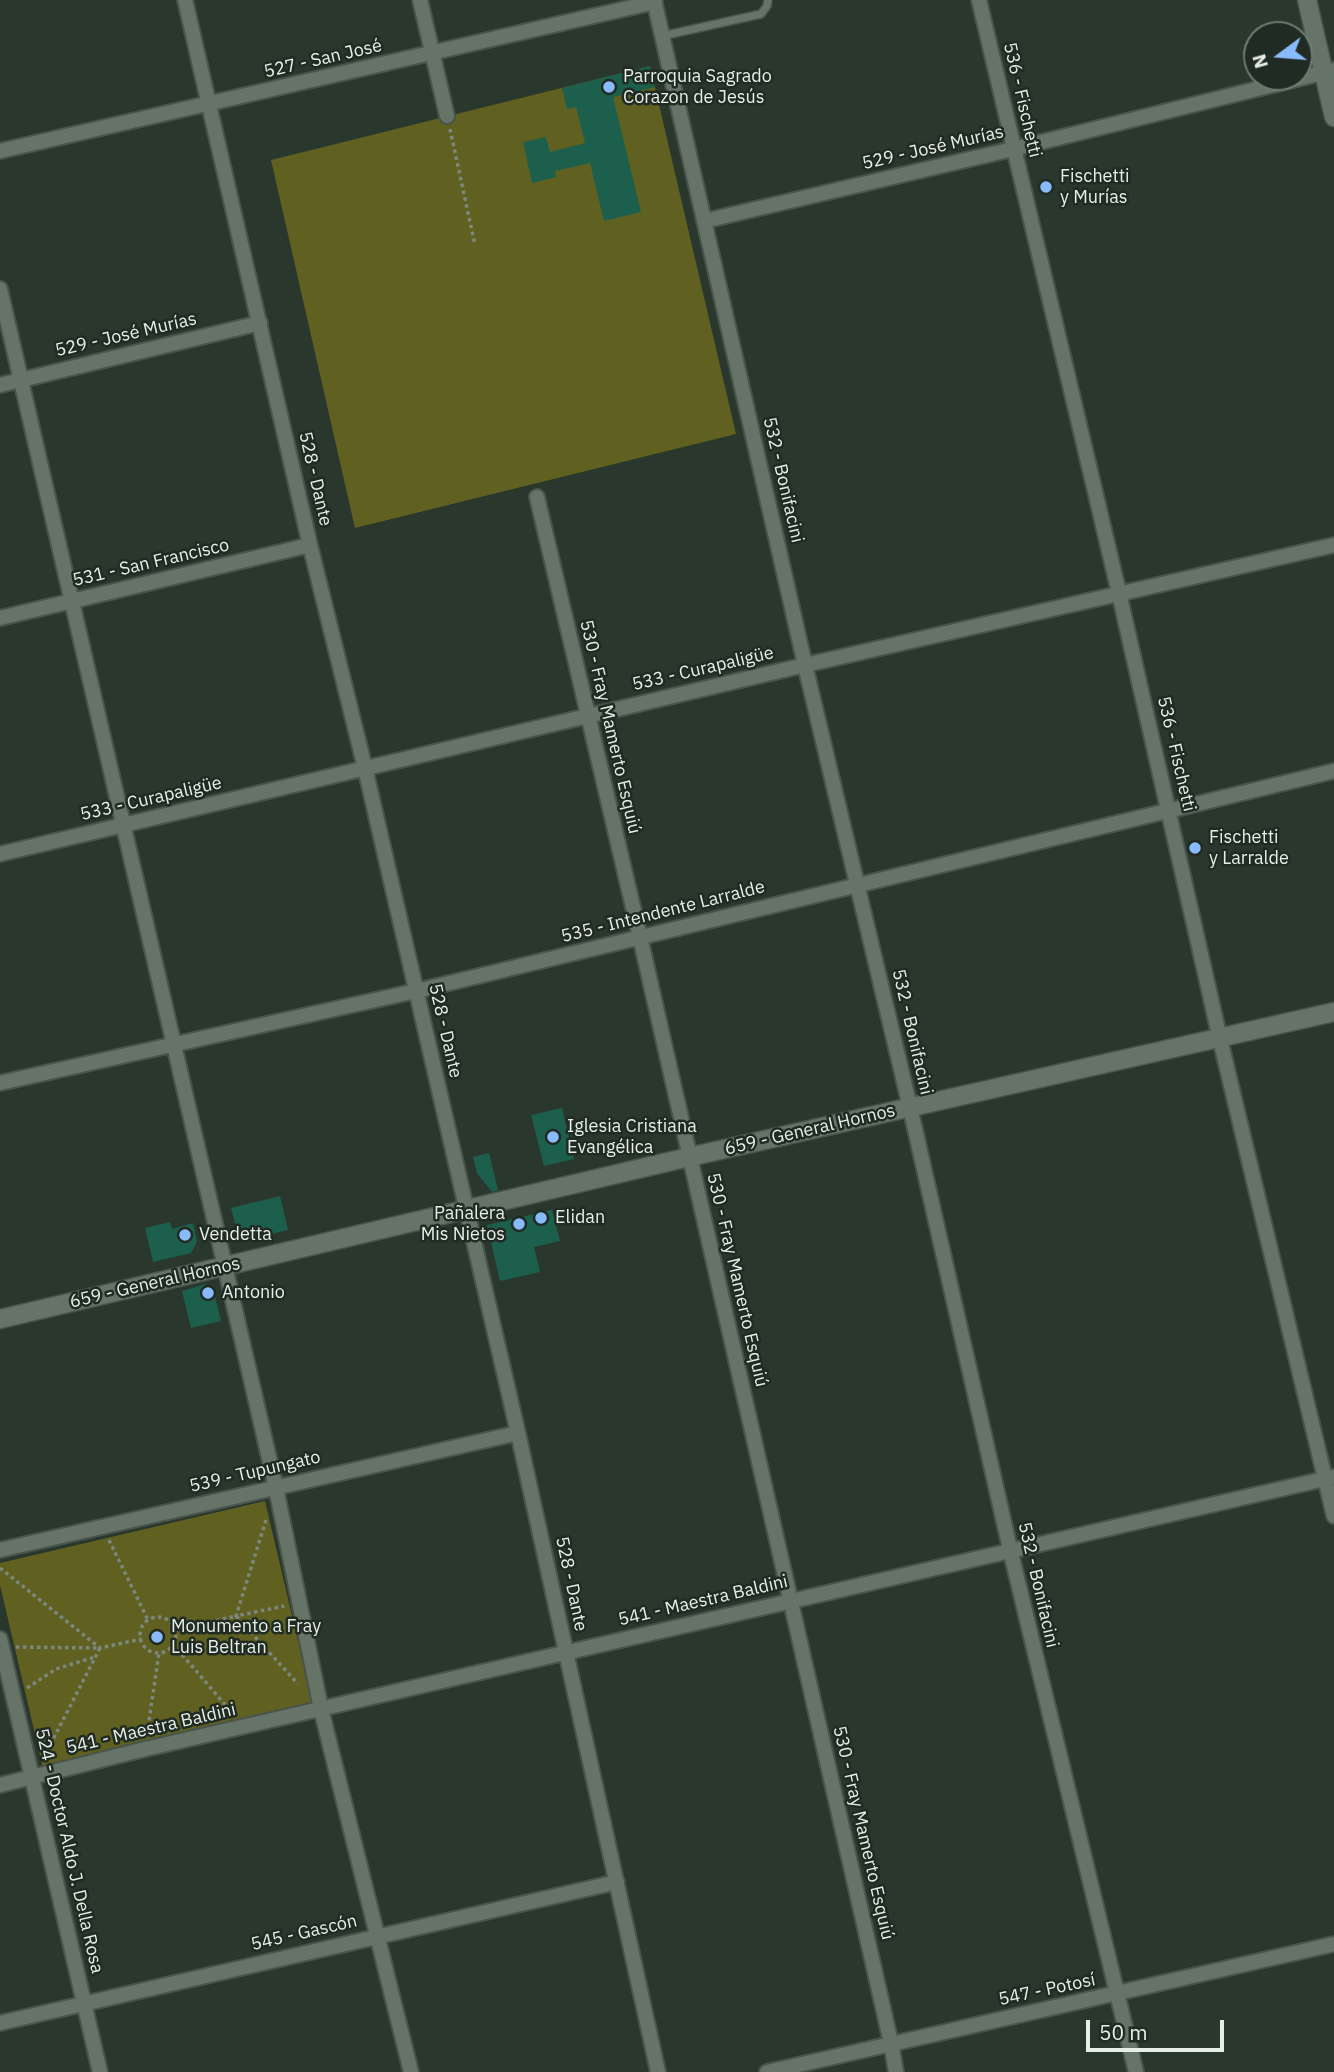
<!DOCTYPE html>
<html>
<head>
<meta charset="utf-8">
<style>
  body { margin:0 }
  #map { position:relative; width:1334px; height:2072px; overflow:hidden; background:#2a372c; font-family:"IBM Plex Sans",sans-serif }
  canvas { display:block }
  .north { position:absolute; left:1243px; top:21px; width:70px; height:70px; box-sizing:border-box; background:#202c23; border:2px solid #6f7a71; border-radius:50%; rotate:254deg; font-size:19px; font-weight:700; line-height:28px; text-align:center; color:#e6eee7 }
  .north::after { content:''; display:block; margin:auto; width:24px; height:32px; background:#89bafc; clip-path:polygon(50% 0,100% 100%,50% 72%,0 100%) }
  .scale { position:absolute; left:1086px; top:2020px; width:138px; height:32px; box-sizing:border-box; border:4px solid #e6eee7; border-top:0; padding-left:9px; font-size:21px; line-height:24px; white-space:nowrap; color:#e6eee7; -webkit-text-stroke:5px #202c23; paint-order:stroke }
</style>
</head>
<body>
<div id="map">
<canvas width="1334" height="2072"></canvas>
<div class="north">N</div>
<div class="scale">50 m</div>
</div>
<script>
const c = document.querySelector('canvas').getContext('2d');
c.lineJoin = 'round';
function fillPath(path, color) {
  c.fillStyle = color;
  c.fill(path, 'evenodd');
}
function stroke(path, color, width, dash) {
  c.strokeStyle = color;
  c.lineWidth = width;
  c.lineCap = dash ? 'butt' : 'round';
  c.setLineDash(dash || []);
  c.stroke(path);
}
function write(font, color, halo, rows, align = 'center') {
  c.font = font + ' "IBM Plex Sans",sans-serif';
  c.lineWidth = 5;
  c.setLineDash([]);
  c.textBaseline = 'middle';
  c.strokeStyle = halo;
  c.fillStyle = color;
  for (const [text, x, y, turn = 0] of rows) {
    c.save();
    c.translate(x, y);
    c.rotate((+turn || 0) * Math.PI / 180);
    c.textAlign = isNaN(turn) ? turn : align;
    if (halo) c.strokeText(text, 0, 0);
    c.fillText(text, 0, 0);
    c.restore();
  }
}
fillPath(new Path2D(`
  M 650,66 L 736,434 L 355,528 L 271,160 Z
  M 265,1501 L 313,1705 L 43,1768 L 0,1585 L 0,1563 Z`), '#606021');
fillPath(new Path2D(`
  M 650,66 L 655,87 L 613,97 L 641,212 L 604,221 L 590,163 L 555,171 L 556,177 L 532,183 L 523,142 L 546,137 L 550,152 L 585,143 L 576,107 L 567,109 L 562,88 Z
  M 562,1108 L 574,1159 L 544,1166 L 531,1115 Z
  M 489,1153 L 498,1190 L 492,1192 L 477,1173 L 473,1157 Z
  M 280,1196 L 288,1230 L 247,1240 L 238,1234 L 231,1208 Z
  M 552,1210 L 560,1241 L 534,1247 L 540,1272 L 500,1281 L 487,1225 Z
  M 170,1222 L 172,1229 L 193,1223 L 197,1242 L 191,1253 L 153,1262 L 145,1228 Z
  M 206,1284 L 214,1293 L 221,1321 L 191,1328 L 182,1291 Z`), '#1c5f4d');
const service = new Path2D(`
  M 662,36 L 761,14 L 767,6 L 768,0`);
const minor = new Path2D(`
  M 185,0 L 310,545 L 365,768 L 518,1433 L 658,2072
  M 420,0 L 447,116
  M 654,0 L 805,665 L 910,1107 L 1010,1549 L 1136,2072
  M 979,0 L 1119,593 L 1220,1039 L 1334,1516
  M 0,151 L 655,2
  M 704,221 L 1013,149 L 1334,70
  M 0,289 L 276,1488 L 321,1709 L 411,2072
  M 0,385 L 260,323
  M 537,497 L 640,937 L 891,2043 L 896,2072
  M 0,618 L 310,545
  M 0,854 L 805,665 L 1334,545
  M 0,1083 L 416,991 L 1334,771
  M 0,1550 L 518,1433
  M 0,1639 L 100,2072
  M 0,1785 L 145,1749 L 1333,1477
  M 0,2023 L 617,1882
  M 767,2072 L 1334,1944`);
const tertiary = new Path2D(`
  M 1307,0 L 1334,117
  M 0,1319 L 689,1157 L 1334,1012`);
stroke(service, '#49544c', 10);
stroke(minor, '#49544c', 18);
stroke(tertiary, '#49544c', 21);
stroke(new Path2D(`
  M 450,129 L 475,245
  M 266,1520 L 236,1616 L 284,1606
  M 109,1540 L 148,1620
  M 0,1568 L 100,1648 L 141,1639
  M140 1635a18 18 0 1 1 36 0a18 18 0 1 1-36 0Z
  M 175,1630 L 236,1616 L 298,1684
  M 173,1644 L 233,1714
  M 16,1647 L 100,1648 L 44,1757
  M 27,1688 L 56,1669 L 95,1657
  M 147,1734 L 159,1653`), '#7c877d', 3.5, [3.5, 3.5]);
stroke(service, '#667468', 7);
stroke(minor, '#667468', 14);
stroke(tertiary, '#667468', 18);
for (const [x, y, r, color] of [
  [609,87,7,"#89bafc"],
  [1046,187,7,"#89bafc"],
  [1195,848,7,"#89bafc"],
  [553,1137,7,"#89bafc"],
  [541,1218,7,"#89bafc"],
  [519,1224,7,"#89bafc"],
  [185,1235,7,"#89bafc"],
  [208,1293,7,"#89bafc"],
  [157,1637,7,"#89bafc"]
]) {
  const dot = new Path2D();
  dot.arc(x, y, r, 0, 2 * Math.PI);
  c.fillStyle = color;
  c.fill(dot);
  stroke(dot, '#202c23', 2.5);
}
write('18px', '#e6eee7', '#202c23', [
  ["527 - San José",323,59,-13],
  ["536 - Fischetti",1022,100,77],
  ["529 - José Murías",933,148,-13],
  ["529 - José Murías",126,335,-13],
  ["528 - Dante",315,479,77],
  ["532 - Bonifacini",783,480,77],
  ["531 - San Francisco",151,563,-13],
  ["533 - Curapaligüe",703,669,-13],
  ["530 - Fray Mamerto Esquiú",610,727,77],
  ["536 - Fischetti",1176,754,77],
  ["533 - Curapaligüe",151,799,-13],
  ["535 - Intendente Larralde",663,912,-14],
  ["528 - Dante",445,1031,77],
  ["532 - Bonifacini",912,1032,77],
  ["659 - General Hornos",810,1130,-13],
  ["530 - Fray Mamerto Esquiú",737,1280,77],
  ["659 - General Hornos",155,1283,-13],
  ["539 - Tupungato",255,1472,-13],
  ["528 - Dante",571,1584,78],
  ["532 - Bonifacini",1038,1585,77],
  ["541 - Maestra Baldini",703,1601,-13],
  ["541 - Maestra Baldini",151,1729,-13],
  ["530 - Fray Mamerto Esquiú",863,1833,77],
  ["524 - Doctor Aldo J. Della Rosa",69,1851,77],
  ["545 - Gascón",304,1933,-13],
  ["547 - Potosí",1047,1990,-12]
]);
write('18px', '#e6eee7', '#202c23', [
  ["Parroquia Sagrado",623,77],
  ["Corazon de Jesús",623,98],
  ["Fischetti",1060,177],
  ["y Murías",1060,198],
  ["Fischetti",1209,838],
  ["y Larralde",1209,859],
  ["Iglesia Cristiana",567,1127],
  ["Evangélica",567,1148],
  ["Pañalera",505,1214,"right"],
  ["Mis Nietos",505,1235,"right"],
  ["Elidan",555,1218],
  ["Vendetta",199,1235],
  ["Antonio",222,1293],
  ["Monumento a Fray",171,1627],
  ["Luis Beltran",171,1648]
], 'left');
</script>
</body>
</html>
